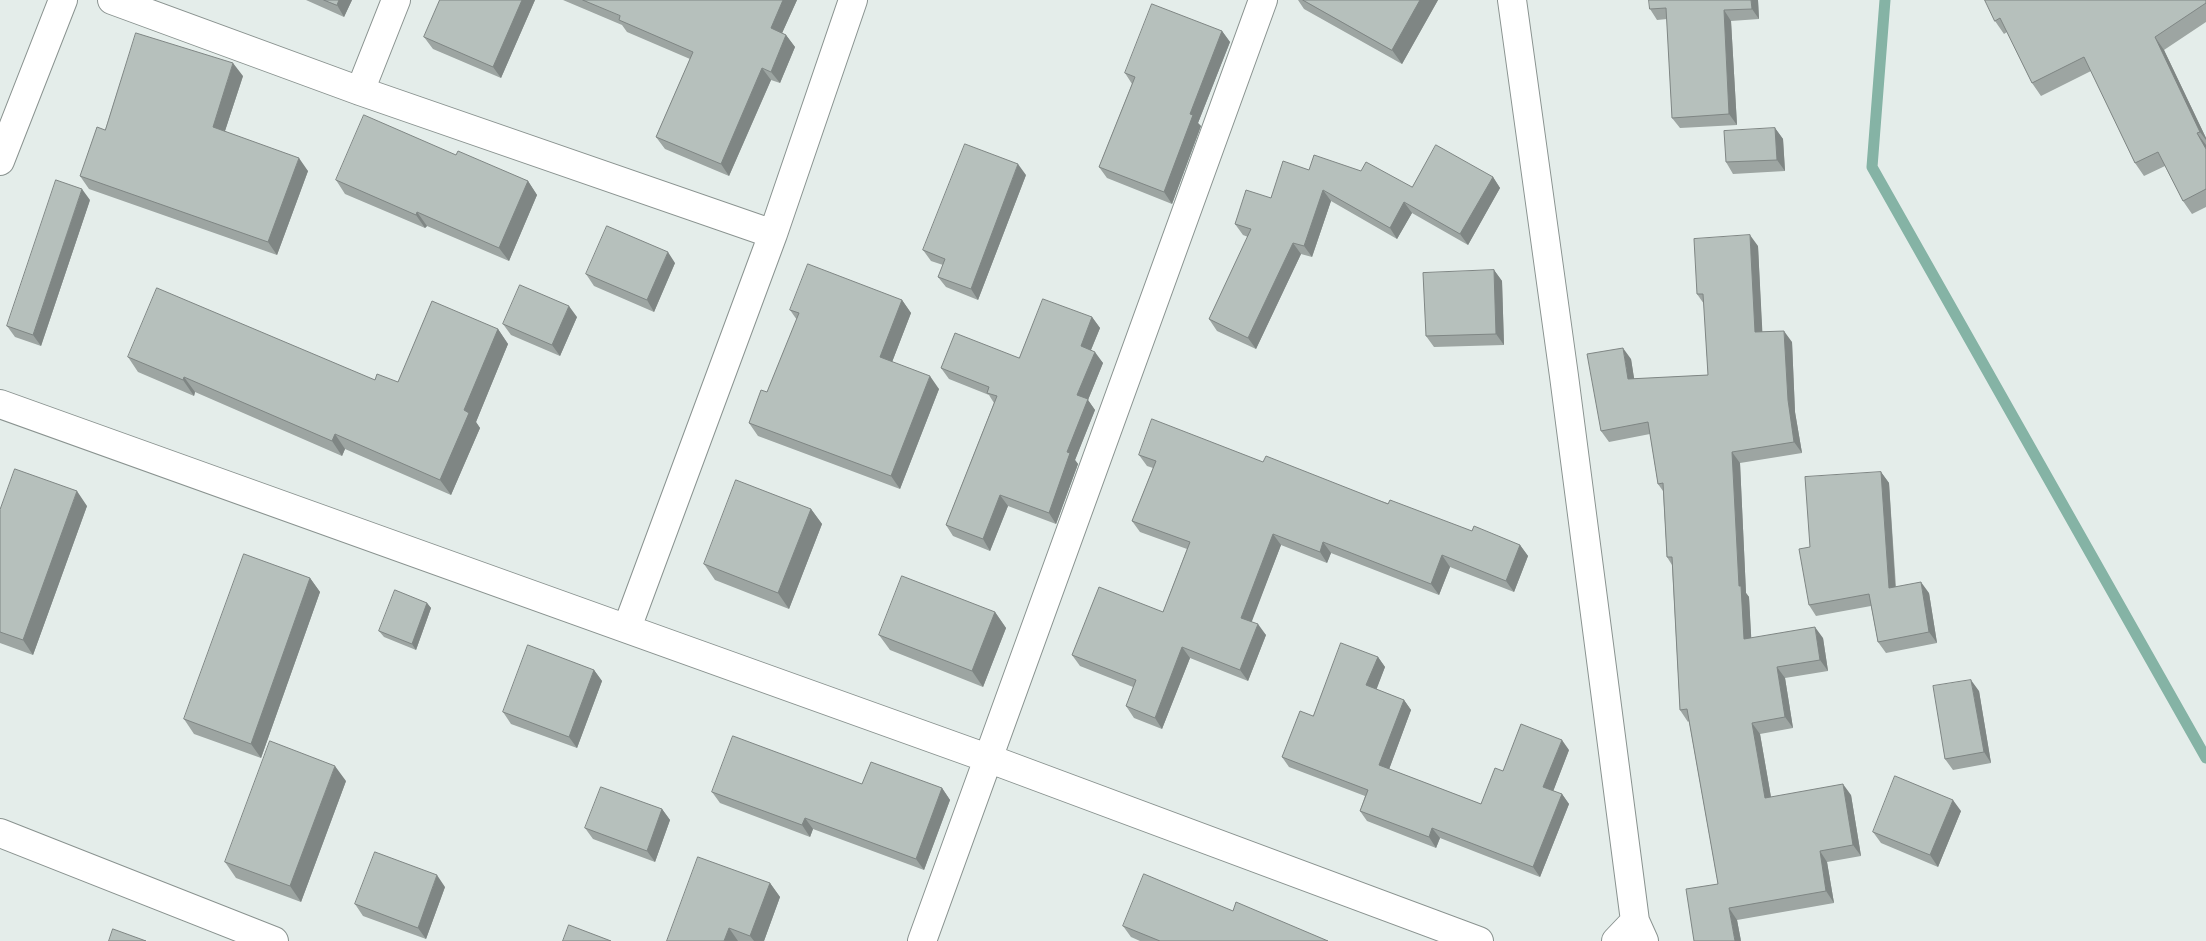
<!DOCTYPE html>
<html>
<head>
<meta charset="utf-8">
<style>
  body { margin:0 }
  canvas { display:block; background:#e4edea }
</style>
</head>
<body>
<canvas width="2206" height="941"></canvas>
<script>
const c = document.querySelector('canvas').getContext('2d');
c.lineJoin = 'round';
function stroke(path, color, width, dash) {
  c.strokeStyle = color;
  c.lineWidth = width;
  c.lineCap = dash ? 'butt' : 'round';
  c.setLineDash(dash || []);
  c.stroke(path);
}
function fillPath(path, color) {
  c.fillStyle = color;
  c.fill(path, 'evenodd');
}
stroke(new Path2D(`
  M 1885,0 L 1872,167 L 2206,758`), '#85b3a5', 11);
const minor = new Path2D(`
  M 112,0 L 360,91 L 773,234
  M 1512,0 L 1564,376 L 1635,921 L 1644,941
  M 360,91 L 396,0
  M 0,404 L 990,759 L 1479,941
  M 627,628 L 773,234 L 853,0
  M 0,833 L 274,941
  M 922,941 L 1263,0
  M 1616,941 L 1635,921`);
const tertiary = new Path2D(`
  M 0,161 L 63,0`);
stroke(minor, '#8a9390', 30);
stroke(tertiary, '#8a9390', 30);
stroke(minor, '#fff', 28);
stroke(tertiary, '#fff', 28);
fillPath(new Path2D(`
  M 306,0 L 352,0 L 344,17 Z
  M 440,0 L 535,0 L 501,78 L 433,49 L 424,37 Z
  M 563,0 L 797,0 L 782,33 L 786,35 L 795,47 L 780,83 L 771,80 L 729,176 L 665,149 L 656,137 L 690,59 L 627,32 L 622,25 Z
  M 1298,0 L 1438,0 L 1402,64 L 1304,9 Z
  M 1758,0 L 1759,19 L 1731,21 L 1737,125 L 1680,128 L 1672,118 L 1667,19 L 1657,20 L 1650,9 Z
  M 1985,0 L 2206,0 L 2206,22 L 2164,50 L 2206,138 L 2206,207 L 2192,214 L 2183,201 L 2165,166 L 2144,176 L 2135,163 L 2091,71 L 2041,96 L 2032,83 L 2007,32 L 2004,34 L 1995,21 Z
  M 1222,31 L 1230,42 L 1198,123 L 1201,126 L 1172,204 L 1107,178 L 1099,167 L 1132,84 L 1125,73 Z
  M 243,76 L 225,131 L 308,171 L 277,255 L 89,189 L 80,176 L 105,130 Z
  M 1775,128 L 1783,139 L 1785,171 L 1733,174 L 1726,162 Z
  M 456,155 L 528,181 L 537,195 L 509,261 L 427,226 L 425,228 L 345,194 L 336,180 Z
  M 1309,170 L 1412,187 L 1493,177 L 1500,188 L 1468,245 L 1412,213 L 1397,239 L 1331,201 L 1312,257 L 1301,254 L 1256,349 L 1217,331 L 1209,319 L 1248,237 L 1243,235 L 1235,224 Z
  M 1026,175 L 978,300 L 946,287 L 938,277 L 943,265 L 931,261 L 923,250 Z
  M 90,200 L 41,346 L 15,337 L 7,326 Z
  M 1758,246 L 1762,332 L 1792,342 L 1795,412 L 1802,453 L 1740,463 L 1746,593 L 1749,597 L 1751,638 L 1823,638 L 1828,671 L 1785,678 L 1793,728 L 1760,734 L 1771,797 L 1851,795 L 1861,856 L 1827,862 L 1834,903 L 1737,920 L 1741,941 L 1718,884 L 1689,721 L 1688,722 L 1680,710 L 1672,565 L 1667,557 L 1663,491 L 1658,484 L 1650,434 L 1609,442 L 1601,431 L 1631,359 L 1634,379 L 1708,375 L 1704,304 L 1697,294 Z
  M 675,263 L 654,312 L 594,286 L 586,274 Z
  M 1494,270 L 1502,281 L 1504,345 L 1434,347 L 1426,336 Z
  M 902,300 L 911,313 L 892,362 L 939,389 L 900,489 L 758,436 L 749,423 L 767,392 L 797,320 L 790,310 Z
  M 577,317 L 560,356 L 511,335 L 503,324 Z
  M 1092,317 L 1100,328 L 1091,350 L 1103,363 L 1088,400 L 1095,410 L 1075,460 L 1078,464 L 1056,524 L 1008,506 L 990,551 L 953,536 L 946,525 L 994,403 L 989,395 L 949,379 L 941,368 L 1019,358 Z
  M 498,329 L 508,344 L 476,422 L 480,428 L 451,495 L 345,449 L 342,456 L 195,392 L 194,396 L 138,372 L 128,357 L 398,382 Z
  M 1139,455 L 1263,462 L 1472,531 L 1520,545 L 1528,556 L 1514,592 L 1450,567 L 1439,595 L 1331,553 L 1327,563 L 1281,545 L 1251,622 L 1266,635 L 1248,681 L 1190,658 L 1162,729 L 1134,718 L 1126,706 L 1133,687 L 1080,666 L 1072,655 L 1163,612 L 1187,549 L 1140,532 L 1132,521 L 1153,468 L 1147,466 Z
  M 1881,472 L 1889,483 L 1896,587 L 1929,593 L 1937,643 L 1886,653 L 1878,642 L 1871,606 L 1816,616 L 1809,605 L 1810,547 Z
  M 87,506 L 33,655 L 0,643 L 0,510 Z
  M 811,509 L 822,524 L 789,609 L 715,580 L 704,564 Z
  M 310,578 L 320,592 L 261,758 L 194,734 L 184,719 Z
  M 427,603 L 431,608 L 416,650 L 384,637 L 379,631 Z
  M 995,612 L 1006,628 L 983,687 L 890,650 L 879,635 Z
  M 1378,657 L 1385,667 L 1376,689 L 1404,700 L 1411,710 L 1389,769 L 1481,804 L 1503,771 L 1569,750 L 1553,791 L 1562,794 L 1569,804 L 1540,877 L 1440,838 L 1436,848 L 1367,821 L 1360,811 L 1365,796 L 1289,767 L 1282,757 L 1313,716 Z
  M 594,670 L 602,681 L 577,748 L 511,724 L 503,712 Z
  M 1979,691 L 1991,763 L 1953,770 L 1945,759 Z
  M 346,781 L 301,902 L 236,878 L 225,862 Z
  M 862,784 L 942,788 L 950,800 L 924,870 L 813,829 L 810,837 L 720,803 L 712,792 Z
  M 662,809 L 670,820 L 655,862 L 593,839 L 585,828 Z
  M 1961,811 L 1938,867 L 1881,843 L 1873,832 Z
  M 770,883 L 780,897 L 764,941 L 667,941 Z
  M 445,887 L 426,939 L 363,916 L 355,904 Z
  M 1233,911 L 1328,941 L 1140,941 L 1131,937 L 1123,926 Z`), '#9da5a2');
fillPath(new Path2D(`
  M 339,0 L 352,0 L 344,17 L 337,5 Z
  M 522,0 L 535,0 L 501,78 L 493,67 Z
  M 783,0 L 797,0 L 779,40 L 771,28 Z
  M 1420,0 L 1438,0 L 1402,64 L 1392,50 Z
  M 1751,0 L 1758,0 L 1759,19 L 1752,9 Z
  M 1724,10 L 1731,21 L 1737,125 L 1729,114 Z
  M 1222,31 L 1230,42 L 1198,123 L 1201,126 L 1172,204 L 1164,192 L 1190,114 Z
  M 786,35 L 795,47 L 780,83 L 771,72 Z
  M 2155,37 L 2164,50 L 2206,138 L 2206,140 L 2200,132 Z
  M 233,63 L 243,76 L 222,140 L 213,127 Z
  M 762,68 L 771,80 L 729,176 L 721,164 Z
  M 1775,128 L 1783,139 L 1785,171 L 1777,160 Z
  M 2197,133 L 2206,145 L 2206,149 Z
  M 299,158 L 308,171 L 277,255 L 268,242 Z
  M 1018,164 L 1026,175 L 978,300 L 971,289 Z
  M 1493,177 L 1500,188 L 1468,245 L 1460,234 Z
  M 528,181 L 537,195 L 509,261 L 499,248 Z
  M 82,189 L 90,200 L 41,346 L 33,335 Z
  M 1323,190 L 1331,201 L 1312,257 L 1304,246 Z
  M 1404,202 L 1412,213 L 1397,239 L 1390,228 Z
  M 417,212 L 427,226 L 425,228 L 416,215 Z
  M 1750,235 L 1758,246 L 1763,344 L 1755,332 Z
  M 1293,243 L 1301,254 L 1256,349 L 1248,338 Z
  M 668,252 L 675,263 L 654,312 L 647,300 Z
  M 1494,270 L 1502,281 L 1504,345 L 1496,334 Z
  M 902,300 L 911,313 L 889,370 L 880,357 Z
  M 569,306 L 577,317 L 560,356 L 552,345 Z
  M 1092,317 L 1100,328 L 1088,357 L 1081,346 Z
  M 498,329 L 508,344 L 476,422 L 480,428 L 451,495 L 440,480 L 464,410 Z
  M 1784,331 L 1792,342 L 1795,412 L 1802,453 L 1794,442 L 1788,400 Z
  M 1623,348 L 1631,359 L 1636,390 L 1628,379 Z
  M 1095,352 L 1103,363 L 1088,400 L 1095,410 L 1075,460 L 1078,464 L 1056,524 L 1049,513 L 1077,395 Z
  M 930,376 L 939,389 L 900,489 L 891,476 Z
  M 184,377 L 195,392 L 194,396 L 183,380 Z
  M 335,434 L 345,449 L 342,456 L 332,441 Z
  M 1732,452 L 1740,463 L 1746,593 L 1749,597 L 1752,651 L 1744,639 L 1739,586 Z
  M 1881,472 L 1889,483 L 1896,599 L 1889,588 Z
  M 77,491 L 87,506 L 33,655 L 23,640 Z
  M 1000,495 L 1008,506 L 990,551 L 983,539 Z
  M 811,509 L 822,524 L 789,609 L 778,593 Z
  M 1273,534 L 1281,545 L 1249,629 L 1241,618 Z
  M 1323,542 L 1331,553 L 1327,563 L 1320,552 Z
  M 1520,545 L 1528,556 L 1514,592 L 1506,581 Z
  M 1442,555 L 1450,567 L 1439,595 L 1431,584 Z
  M 310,578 L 320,592 L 261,758 L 251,744 Z
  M 1921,582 L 1929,593 L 1937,643 L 1929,632 Z
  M 427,603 L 431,608 L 416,650 L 412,644 Z
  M 995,612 L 1006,628 L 983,687 L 972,671 Z
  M 1258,624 L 1266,635 L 1248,681 L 1240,670 Z
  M 1815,627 L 1823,638 L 1828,671 L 1820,660 Z
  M 1182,647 L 1190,658 L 1162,729 L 1155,718 Z
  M 1378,657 L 1385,667 L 1374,696 L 1366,685 Z
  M 1777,667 L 1785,678 L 1793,728 L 1785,717 Z
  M 594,670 L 602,681 L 577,748 L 569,737 Z
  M 1971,680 L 1979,691 L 1991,763 L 1984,752 Z
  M 1404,700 L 1411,710 L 1387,775 L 1379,765 Z
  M 1752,723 L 1760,734 L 1773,809 L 1765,798 Z
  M 1562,740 L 1569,750 L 1551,797 L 1543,787 Z
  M 335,766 L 346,781 L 301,902 L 290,886 Z
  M 1843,784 L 1851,795 L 1861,856 L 1853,845 Z
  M 942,788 L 950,800 L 924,870 L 916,859 Z
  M 1562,794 L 1569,804 L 1540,877 L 1533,867 Z
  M 1953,800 L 1961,811 L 1938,867 L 1930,855 Z
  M 662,809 L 670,820 L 655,862 L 647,851 Z
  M 805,818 L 813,829 L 810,837 L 802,825 Z
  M 1432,828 L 1440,838 L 1436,848 L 1429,837 Z
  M 1820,851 L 1827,862 L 1834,903 L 1826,891 Z
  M 437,875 L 445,887 L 426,939 L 418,928 Z
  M 770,883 L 780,897 L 764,941 L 754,941 L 750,936 Z
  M 1729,908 L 1737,920 L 1741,941 L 1735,941 Z
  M 729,928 L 738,941 L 724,941 Z`), '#7f8684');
const building = new Path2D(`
  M 324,0 L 339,0 L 337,5 Z
  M 440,0 L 522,0 L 493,67 L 424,37 Z
  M 583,0 L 783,0 L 771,28 L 786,35 L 771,72 L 762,68 L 721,164 L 656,137 L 693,52 L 619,20 L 620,16 Z
  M 1303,0 L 1420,0 L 1392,50 Z
  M 1649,0 L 1751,0 L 1752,9 L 1724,10 L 1729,114 L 1672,118 L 1666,8 L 1650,9 Z
  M 1985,0 L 2206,0 L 2206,3 L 2155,37 L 2200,132 L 2197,133 L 2206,149 L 2206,189 L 2183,201 L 2158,152 L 2135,163 L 2084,57 L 2032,83 L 2000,18 L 1995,21 Z
  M 1152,4 L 1222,31 L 1190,114 L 1193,115 L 1164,192 L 1099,167 L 1135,77 L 1125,73 Z
  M 136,33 L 233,63 L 213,127 L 299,158 L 268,242 L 80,176 L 97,127 L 105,130 Z
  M 364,115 L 456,155 L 458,151 L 528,181 L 499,248 L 417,212 L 416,215 L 336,180 Z
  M 1775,128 L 1777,160 L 1726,162 L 1724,131 Z
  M 965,144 L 1018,164 L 971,289 L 938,277 L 945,259 L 923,250 Z
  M 1436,145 L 1493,177 L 1460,234 L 1404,202 L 1390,228 L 1323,190 L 1304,246 L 1293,243 L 1248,338 L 1209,319 L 1251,229 L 1235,224 L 1246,190 L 1271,198 L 1283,161 L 1309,170 L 1314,155 L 1361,171 L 1366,162 L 1412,187 Z
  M 56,180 L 82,189 L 33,335 L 7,326 Z
  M 607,226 L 668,252 L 647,300 L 586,274 Z
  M 1750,235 L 1755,332 L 1784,331 L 1788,400 L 1794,442 L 1732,452 L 1739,586 L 1741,586 L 1744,639 L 1815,627 L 1820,660 L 1777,667 L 1785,717 L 1752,723 L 1765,798 L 1843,784 L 1853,845 L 1820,851 L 1826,891 L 1729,908 L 1735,941 L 1694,941 L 1686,889 L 1718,884 L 1687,709 L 1680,710 L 1672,557 L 1667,557 L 1663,483 L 1658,484 L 1648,422 L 1601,431 L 1587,354 L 1623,348 L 1628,379 L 1708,375 L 1703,294 L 1697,294 L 1694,239 Z
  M 808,264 L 902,300 L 880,357 L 930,376 L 891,476 L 749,423 L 761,390 L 767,392 L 799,313 L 790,310 Z
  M 1494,270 L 1496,334 L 1426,336 L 1423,273 Z
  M 520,285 L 569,306 L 552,345 L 503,324 Z
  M 157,288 L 375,380 L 377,374 L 398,382 L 432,301 L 498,329 L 464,410 L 469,413 L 440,480 L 335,434 L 332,441 L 184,377 L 183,380 L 128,357 Z
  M 1043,299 L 1092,317 L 1081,346 L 1095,352 L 1077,395 L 1088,399 L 1067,452 L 1070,453 L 1049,513 L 1000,495 L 983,539 L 946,525 L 997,396 L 987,393 L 989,387 L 941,368 L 955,333 L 1019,358 Z
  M 1152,419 L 1263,462 L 1266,456 L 1388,504 L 1390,500 L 1472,531 L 1474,526 L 1520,545 L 1506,581 L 1442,555 L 1431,584 L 1323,542 L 1320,552 L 1273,534 L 1241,618 L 1258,624 L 1240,670 L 1182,647 L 1155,718 L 1126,706 L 1136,680 L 1072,655 L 1099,587 L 1163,612 L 1190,542 L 1132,521 L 1156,461 L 1139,455 Z
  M 15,469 L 77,491 L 23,640 L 0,632 L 0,510 Z
  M 1881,472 L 1889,588 L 1921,582 L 1929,632 L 1878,642 L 1869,594 L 1809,605 L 1799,549 L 1810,547 L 1805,477 Z
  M 736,480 L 811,509 L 778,593 L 704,564 Z
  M 244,554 L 310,578 L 251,744 L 184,719 Z
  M 902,576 L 995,612 L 972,671 L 879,635 Z
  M 395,590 L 427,603 L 412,644 L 379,631 Z
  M 1341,643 L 1378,657 L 1366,685 L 1404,700 L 1379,765 L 1481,804 L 1495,768 L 1503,771 L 1521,724 L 1562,740 L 1543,787 L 1562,794 L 1533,867 L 1432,828 L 1429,837 L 1360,811 L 1368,790 L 1282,757 L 1300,711 L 1313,716 Z
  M 528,645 L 594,670 L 569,737 L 503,712 Z
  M 1971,680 L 1984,752 L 1945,759 L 1933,686 Z
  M 733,736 L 862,784 L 871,762 L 942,788 L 916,859 L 805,818 L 802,825 L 712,792 Z
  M 270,741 L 335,766 L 290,886 L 225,862 Z
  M 1895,776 L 1953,800 L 1930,855 L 1873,832 Z
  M 601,787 L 662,809 L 647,851 L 585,828 Z
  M 375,852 L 437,875 L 418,928 L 355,904 Z
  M 698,857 L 770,883 L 750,936 L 729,928 L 724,941 L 667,941 Z
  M 1144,874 L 1233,911 L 1236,902 L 1328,941 L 1160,941 L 1123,926 Z
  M 569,925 L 611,941 L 563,941 Z
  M 113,929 L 146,941 L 109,941 Z`);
fillPath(building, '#b6c0bc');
stroke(building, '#7f8684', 1);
</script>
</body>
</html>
